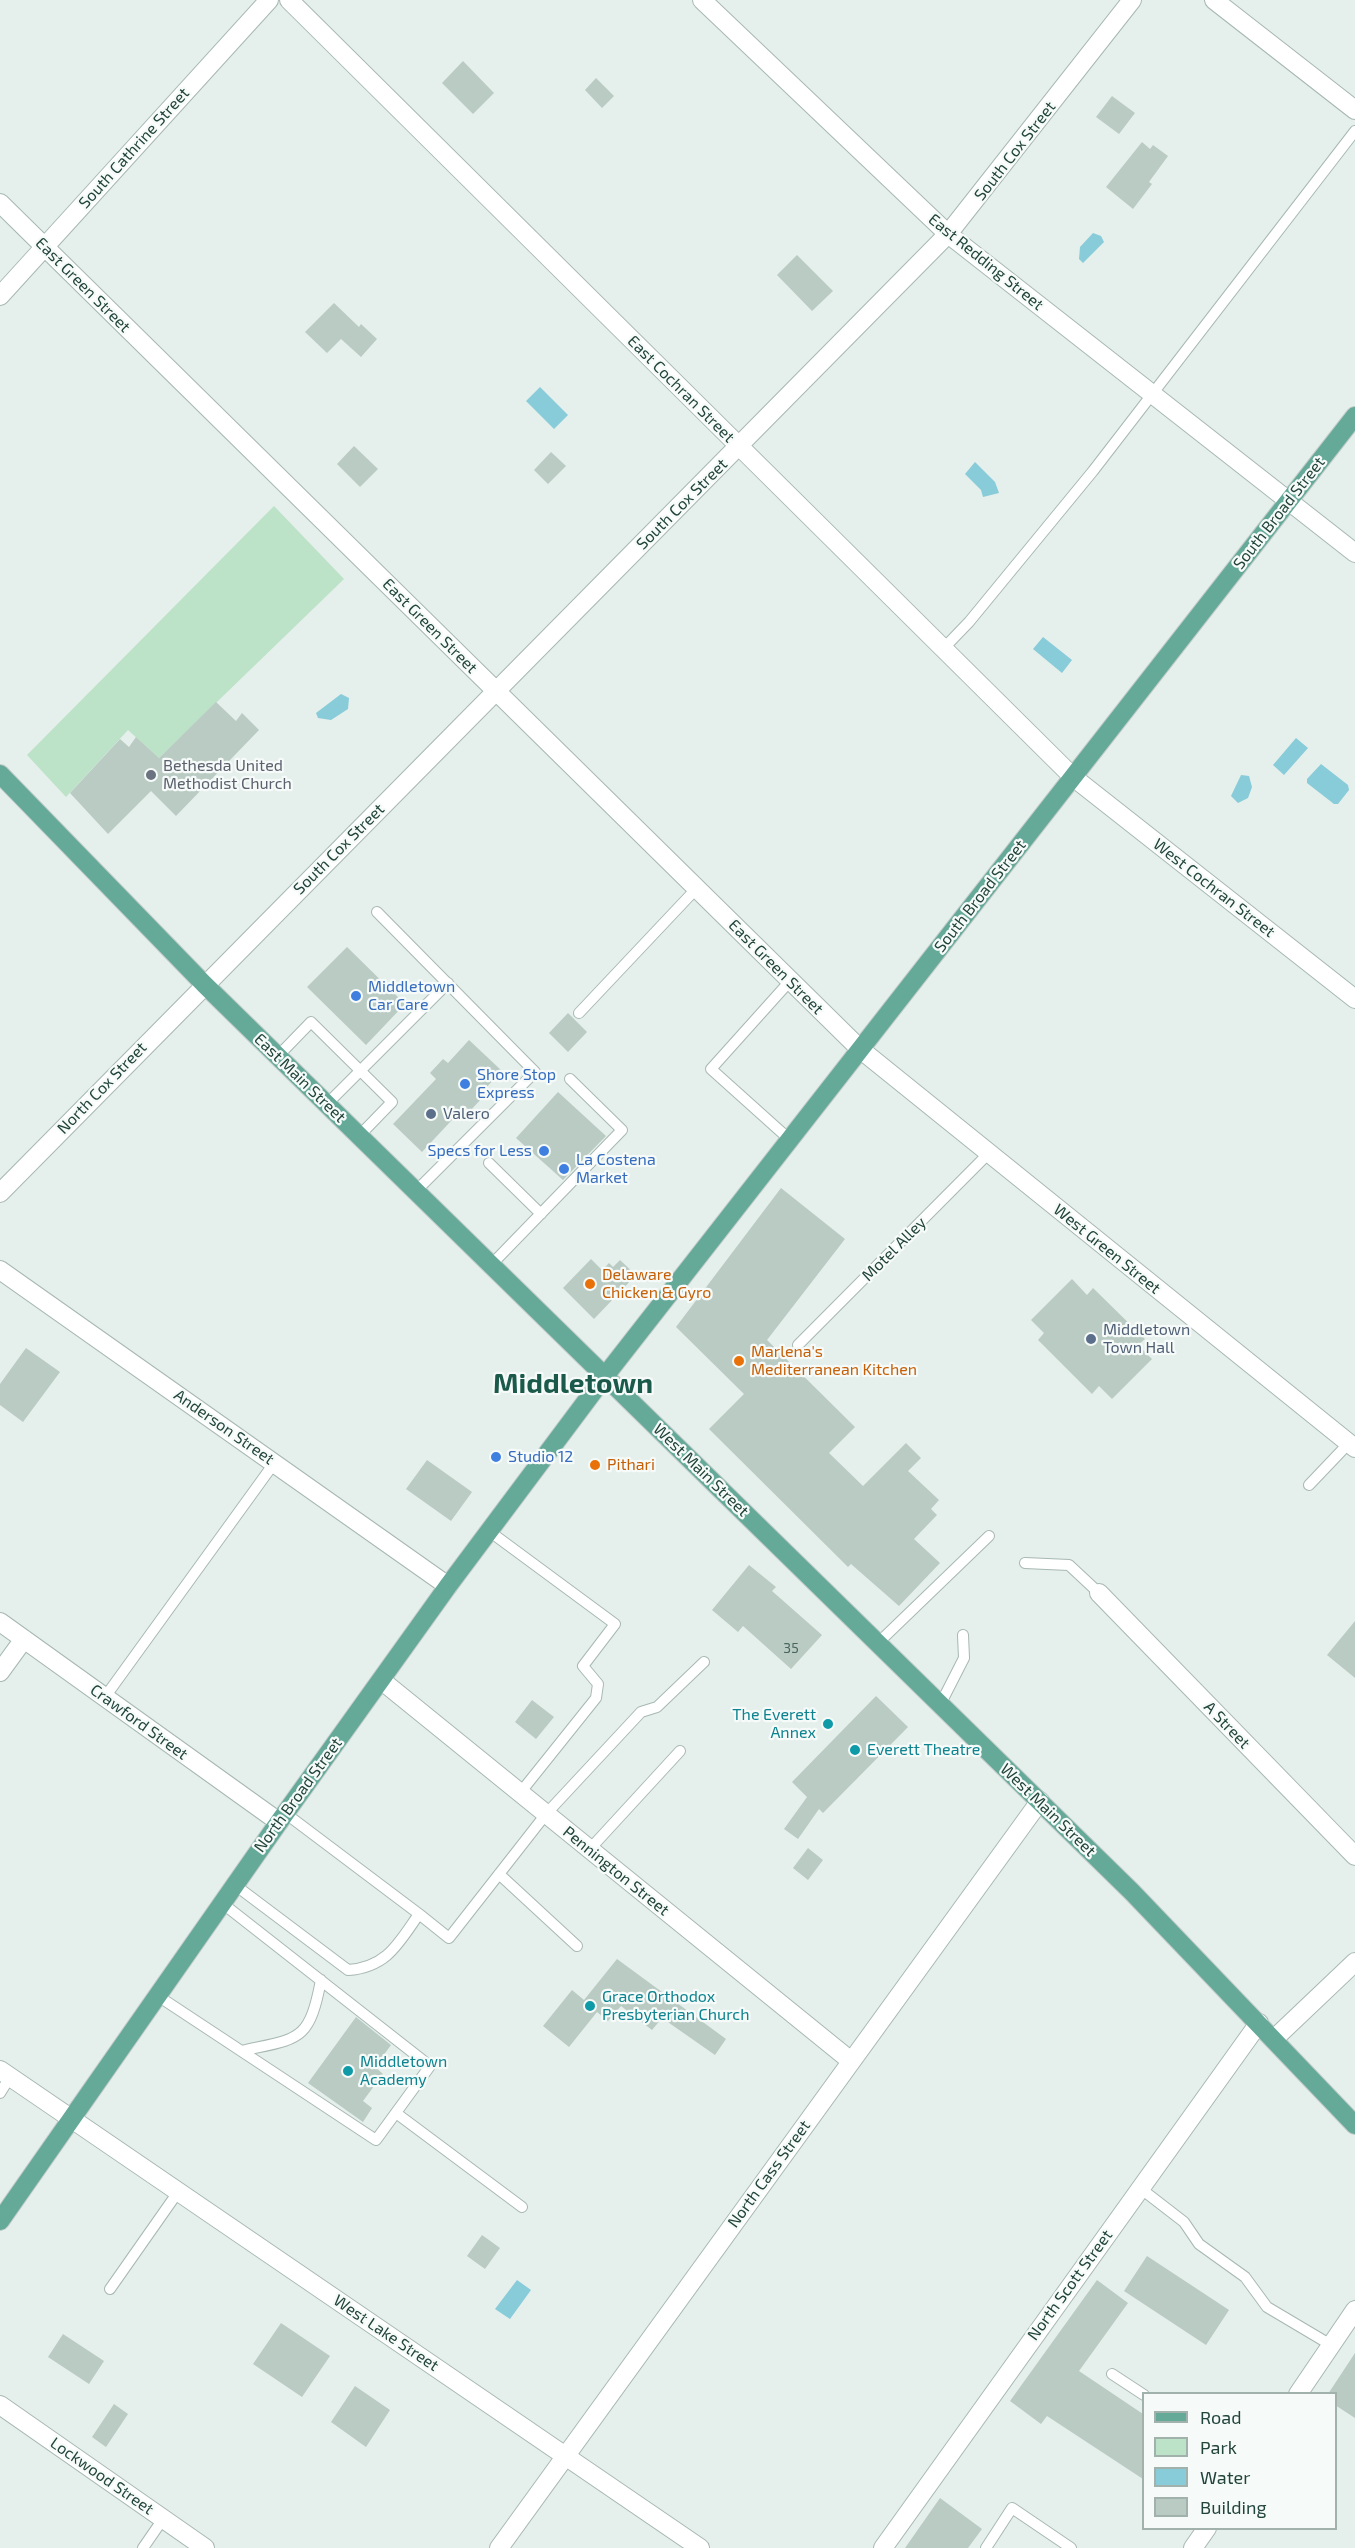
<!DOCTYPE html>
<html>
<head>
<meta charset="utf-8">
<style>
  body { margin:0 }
  #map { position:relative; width:1355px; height:2548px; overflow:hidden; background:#e5efeb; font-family:"Exo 2",sans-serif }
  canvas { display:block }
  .legend { position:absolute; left:1142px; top:2392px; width:195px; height:138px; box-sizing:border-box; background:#f6fbf9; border:2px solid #a1b2ad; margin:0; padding:8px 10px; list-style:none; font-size:18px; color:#22443b }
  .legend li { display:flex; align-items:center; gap:12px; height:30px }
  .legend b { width:30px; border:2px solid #a1b2ad }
</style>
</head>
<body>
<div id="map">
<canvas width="1355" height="2548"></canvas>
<ul class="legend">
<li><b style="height:8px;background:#65a999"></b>Road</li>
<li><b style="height:16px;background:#bce2c7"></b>Park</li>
<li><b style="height:16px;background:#88cbd9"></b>Water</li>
<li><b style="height:16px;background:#bacbc4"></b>Building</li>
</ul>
</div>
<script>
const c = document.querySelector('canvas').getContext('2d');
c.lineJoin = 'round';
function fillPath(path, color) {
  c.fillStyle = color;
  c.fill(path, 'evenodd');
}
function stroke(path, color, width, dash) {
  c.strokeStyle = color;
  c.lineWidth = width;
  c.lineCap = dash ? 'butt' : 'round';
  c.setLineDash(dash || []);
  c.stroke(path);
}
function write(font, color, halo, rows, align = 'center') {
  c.font = font + ' "Exo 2",sans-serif';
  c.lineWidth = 4.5;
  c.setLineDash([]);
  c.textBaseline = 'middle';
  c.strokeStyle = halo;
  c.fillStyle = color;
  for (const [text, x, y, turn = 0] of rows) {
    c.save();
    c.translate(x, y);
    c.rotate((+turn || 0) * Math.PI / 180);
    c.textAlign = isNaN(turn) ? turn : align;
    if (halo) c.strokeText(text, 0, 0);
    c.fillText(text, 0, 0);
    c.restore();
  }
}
fillPath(new Path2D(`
  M 274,506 L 344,579 L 159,758 L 128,730 L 66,797 L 27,755 Z`), '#bce2c7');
fillPath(new Path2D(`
  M 1093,233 L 1101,236 L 1104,242 L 1083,263 L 1079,259 L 1080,247 Z
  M 540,387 L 568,415 L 554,429 L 526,401 Z
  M 975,462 L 995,482 L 999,493 L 983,497 L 981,490 L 965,474 Z
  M 1043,637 L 1072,660 L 1062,673 L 1033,649 Z
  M 341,694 L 349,698 L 348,709 L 331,720 L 318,718 L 316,713 Z
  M 1296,738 L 1308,748 L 1284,775 L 1273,765 Z
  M 1321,764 L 1348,785 L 1349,790 L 1338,804 L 1334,804 L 1307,783 L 1307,779 Z
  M 1241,775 L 1249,776 L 1252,787 L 1248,798 L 1238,803 L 1231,796 Z
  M 517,2280 L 531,2290 L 510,2319 L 495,2309 Z`), '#88cbd9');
fillPath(new Path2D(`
  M 463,61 L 494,93 L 473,114 L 442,83 Z
  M 596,78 L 614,96 L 602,108 L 585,90 Z
  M 1112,96 L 1135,113 L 1119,134 L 1096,117 Z
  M 1142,142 L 1150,149 L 1153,145 L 1168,156 L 1149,182 L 1152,184 L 1133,209 L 1106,187 Z
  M 797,255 L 833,291 L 812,311 L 777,275 Z
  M 334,303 L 359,327 L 361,324 L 377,339 L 361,357 L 341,339 L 327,353 L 305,332 Z
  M 354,446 L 378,469 L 360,487 L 337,464 Z
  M 551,452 L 566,466 L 548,484 L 534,470 Z
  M 216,702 L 236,721 L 242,713 L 259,730 L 176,816 L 151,791 L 108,834 L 70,793 L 120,739 L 129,747 L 136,737 L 159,758 Z
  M 347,947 L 405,1004 L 366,1045 L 307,987 Z
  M 568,1013 L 587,1032 L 568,1052 L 549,1033 Z
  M 469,1040 L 502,1071 L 480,1094 L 483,1097 L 470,1111 L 465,1106 L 422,1152 L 393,1124 L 436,1079 L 430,1073 L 443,1059 L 448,1063 Z
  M 558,1092 L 606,1136 L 563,1180 L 516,1138 Z
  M 781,1188 L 845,1239 L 767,1340 L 855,1427 L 829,1453 L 863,1486 L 906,1443 L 921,1458 L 908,1471 L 939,1500 L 931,1509 L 937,1515 L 914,1539 L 940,1563 L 899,1606 L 851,1564 L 848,1567 L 709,1429 L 744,1394 L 676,1327 Z
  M 591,1259 L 602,1270 L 609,1263 L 613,1267 L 620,1260 L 636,1275 L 594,1319 L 563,1288 Z
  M 1072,1279 L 1087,1295 L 1093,1288 L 1145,1339 L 1138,1345 L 1152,1359 L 1112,1399 L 1099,1386 L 1092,1394 L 1038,1340 L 1044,1333 L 1031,1320 Z
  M 26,1348 L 60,1372 L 23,1422 L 0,1405 L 0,1384 Z
  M 427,1460 L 472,1492 L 451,1521 L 406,1489 Z
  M 749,1565 L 776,1587 L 772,1591 L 822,1635 L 791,1669 L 743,1626 L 738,1632 L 712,1610 Z
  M 1355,1621 L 1355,1678 L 1327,1655 Z
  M 876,1696 L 908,1727 L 823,1813 L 819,1809 L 798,1839 L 784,1829 L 807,1797 L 792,1782 Z
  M 532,1700 L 554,1717 L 536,1739 L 515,1722 Z
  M 808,1848 L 823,1860 L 808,1880 L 793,1868 Z
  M 617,1959 L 726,2039 L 715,2055 L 662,2018 L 652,2030 L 621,2006 L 608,2021 L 597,2012 L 569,2047 L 543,2026 L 572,1990 L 584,2000 Z
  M 356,2017 L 391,2045 L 375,2067 L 383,2074 L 363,2101 L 372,2108 L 363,2122 L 308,2083 Z
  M 482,2235 L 500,2248 L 485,2269 L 467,2256 Z
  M 1147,2256 L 1229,2310 L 1206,2345 L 1124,2291 Z
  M 1097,2280 L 1128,2303 L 1079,2371 L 1143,2414 L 1143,2479 L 1047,2416 L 1041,2424 L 1010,2401 Z
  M 281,2323 L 330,2356 L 302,2397 L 253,2364 Z
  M 63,2334 L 104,2361 L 89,2384 L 48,2357 Z
  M 1355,2353 L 1355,2418 L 1335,2405 L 1335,2394 L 1328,2394 Z
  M 355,2386 L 390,2410 L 366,2447 L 331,2422 Z
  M 114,2404 L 128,2414 L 106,2447 L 92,2437 Z
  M 940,2498 L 982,2529 L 968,2548 L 905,2548 Z`), '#bacbc4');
const service = new Path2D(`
  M 943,649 L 969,622 L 1093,471 L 1355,131
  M 377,912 L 535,1072 L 416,1191
  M 579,1013 L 696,889
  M 278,1056 L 311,1022 L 392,1102 L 359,1136
  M 327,1104 L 448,983
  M 789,1139 L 711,1069 L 790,981
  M 489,1163 L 541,1214
  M 491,1265 L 622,1130 L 570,1079
  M 798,1345 L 989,1153
  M 1309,1485 L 1349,1443
  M 489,1531 L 615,1624 L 583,1666 L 598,1684 L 596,1698 L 520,1793
  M 1025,1563 L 1069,1565 L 1099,1593
  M 878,1643 L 989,1536
  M 105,1697 L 275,1462
  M 940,1705 L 964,1658 L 963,1635
  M 589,1850 L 680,1751
  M 499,1874 L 577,1946
  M 235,1885 L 348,1970 C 387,1967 398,1944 419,1914 L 285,1813
  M 419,1914 L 449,1938 L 546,1814 L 641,1712 L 657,1707 L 704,1662
  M 158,1996 L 376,2140 L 430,2066 L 222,1903
  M 241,2051 C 299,2038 309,2043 321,1980
  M 0,2093 L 10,2077
  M 396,2113 L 522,2207
  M 1140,2188 L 1184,2222 L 1199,2244 L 1245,2277 L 1267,2307 L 1331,2345
  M 110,2289 L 178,2192
  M 1112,2374 L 1144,2395
  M 143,2548 L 163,2519
  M 986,2548 L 1012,2508 L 1071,2548`);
const minor = new Path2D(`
  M 289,0 L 1073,777 L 1355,999
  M 702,0 L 948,234 L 1355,553
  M 1214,0 L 1355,110
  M 0,203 L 860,1049 L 1355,1448
  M 0,296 L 269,0
  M 0,1193 L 948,234 L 1132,0
  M 0,1270 L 448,1586
  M 1099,1593 L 1355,1856
  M 0,1622 L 279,1822
  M 0,1672 L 24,1639
  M 381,1680 L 851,2061
  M 1274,2039 L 1355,1962
  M 0,2070 L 700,2548
  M 1298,2394 L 1355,2310
  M 0,2405 L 205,2548
  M 499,2548 L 1040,1801
  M 883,2548 L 1259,2023
  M 1193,2548 L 1207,2528`);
const primary = new Path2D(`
  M 0,774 L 204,984 L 1132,1892 L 1355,2125
  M 0,2221 L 279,1822 L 448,1586 L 605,1376 L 1355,416`);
stroke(service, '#a7b8b3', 12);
stroke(minor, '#a7b8b3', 20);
stroke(primary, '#c1cbc8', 20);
stroke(service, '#fff', 10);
stroke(minor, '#fff', 18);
stroke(primary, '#65a999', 18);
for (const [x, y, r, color] of [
  [151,775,6,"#6b7280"],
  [356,996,6,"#3f7fe0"],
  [465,1084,6,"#3f7fe0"],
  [431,1114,6,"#5c6f8a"],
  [544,1151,6,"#3f7fe0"],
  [564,1169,6,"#3f7fe0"],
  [590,1284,6,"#e8710a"],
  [1091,1339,6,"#5c6f8a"],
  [739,1361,6,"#e8710a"],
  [496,1457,6,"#3f7fe0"],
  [595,1465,6,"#e8710a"],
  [828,1724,6,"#0f9aa8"],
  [855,1750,6,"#0f9aa8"],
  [590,2006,6,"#0f9aa8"],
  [348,2071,6,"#0f9aa8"]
]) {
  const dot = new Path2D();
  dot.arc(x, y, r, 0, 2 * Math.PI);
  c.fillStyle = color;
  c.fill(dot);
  stroke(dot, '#f6fbf9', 2);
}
write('14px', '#48665d', null, [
  ["35",791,1648]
]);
write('16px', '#22443b', '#f6fbf9', [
  ["South Cathrine Street",134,148,-48],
  ["South Cox Street",1015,151,-52],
  ["East Redding Street",986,262,39],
  ["East Green Street",83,285,45],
  ["East Cochran Street",681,389,45],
  ["South Cox Street",682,504,-45],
  ["South Broad Street",1279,513,-52],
  ["East Green Street",430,626,45],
  ["South Cox Street",339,849,-45],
  ["West Cochran Street",1214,888,38],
  ["South Broad Street",980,896,-52],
  ["East Green Street",776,967,45],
  ["East Main Street",300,1078,44],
  ["North Cox Street",102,1088,-46],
  ["Motel Alley",894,1249,-45],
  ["West Green Street",1107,1249,39],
  ["Anderson Street",224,1427,35],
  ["West Main Street",701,1470,44],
  ["Crawford Street",139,1722,36],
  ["A Street",1227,1725,46],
  ["North Broad Street",298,1795,-54],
  ["West Main Street",1048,1810,44],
  ["Pennington Street",616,1871,39],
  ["North Cass Street",769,2174,-54],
  ["North Scott Street",1070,2285,-54],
  ["West Lake Street",386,2333,34],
  ["Lockwood Street",102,2476,35]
]);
write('16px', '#5b616d', '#f6fbf9', [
  ["Bethesda United",163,766],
  ["Methodist Church",163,784]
], 'left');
write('16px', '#366cbe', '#f6fbf9', [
  ["Middletown",368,987],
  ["Car Care",368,1005],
  ["Shore Stop",477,1075],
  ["Express",477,1093],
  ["Specs for Less",532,1151,"right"],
  ["La Costena",576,1160],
  ["Market",576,1178],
  ["Studio 12",508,1457]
], 'left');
write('16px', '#4e5e75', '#f6fbf9', [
  ["Valero",443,1114],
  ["Middletown",1103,1330],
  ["Town Hall",1103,1348]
], 'left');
write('16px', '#c56008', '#f6fbf9', [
  ["Delaware",602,1275],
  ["Chicken & Gyro",602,1293],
  ["Marlena's",751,1352],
  ["Mediterranean Kitchen",751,1370],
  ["Pithari",607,1465]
], 'left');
write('16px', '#0d838f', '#f6fbf9', [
  ["The Everett",816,1715,"right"],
  ["Annex",816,1733,"right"],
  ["Everett Theatre",867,1750],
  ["Grace Orthodox",602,1997],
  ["Presbyterian Church",602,2015],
  ["Middletown",360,2062],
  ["Academy",360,2080]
], 'left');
write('bold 28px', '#1b594b', '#f6fbf9', [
  ["Middletown",573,1384]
]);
</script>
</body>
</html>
